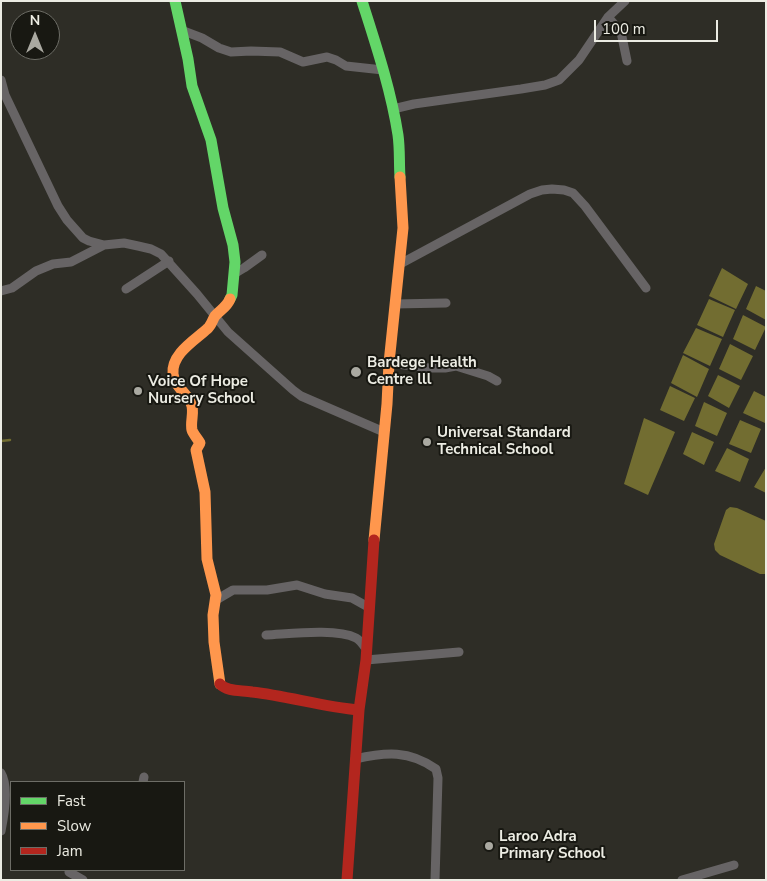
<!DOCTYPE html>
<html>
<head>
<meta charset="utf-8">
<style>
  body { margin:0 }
  #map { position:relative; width:767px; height:881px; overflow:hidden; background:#2e2d26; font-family:"Nunito Sans",sans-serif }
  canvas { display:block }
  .frame { position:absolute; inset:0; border:2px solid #ecece3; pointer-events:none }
  .legend { position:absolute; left:10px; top:781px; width:175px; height:90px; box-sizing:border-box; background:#181812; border:1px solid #6d6d66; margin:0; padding:6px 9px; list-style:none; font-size:15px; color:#ecece3 }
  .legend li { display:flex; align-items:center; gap:10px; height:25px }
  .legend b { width:25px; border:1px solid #6d6d66 }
  .north { position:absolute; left:10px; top:10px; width:50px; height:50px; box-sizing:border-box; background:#181812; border:1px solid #6d6d66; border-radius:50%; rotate:0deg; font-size:14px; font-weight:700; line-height:20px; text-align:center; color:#ecece3 }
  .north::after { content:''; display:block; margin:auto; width:18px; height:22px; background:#aaa9a1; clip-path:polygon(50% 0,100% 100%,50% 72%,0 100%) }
  .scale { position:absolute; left:594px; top:20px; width:124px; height:22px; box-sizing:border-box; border:2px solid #ecece3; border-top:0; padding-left:6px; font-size:15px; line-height:18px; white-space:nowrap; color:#ecece3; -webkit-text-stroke:4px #181812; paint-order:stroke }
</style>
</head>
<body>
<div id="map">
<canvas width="767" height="881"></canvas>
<div class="frame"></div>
<ul class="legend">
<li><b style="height:6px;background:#63d668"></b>Fast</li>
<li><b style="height:6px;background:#ff974d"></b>Slow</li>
<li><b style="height:6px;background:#b3261e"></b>Jam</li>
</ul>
<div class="north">N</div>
<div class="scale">100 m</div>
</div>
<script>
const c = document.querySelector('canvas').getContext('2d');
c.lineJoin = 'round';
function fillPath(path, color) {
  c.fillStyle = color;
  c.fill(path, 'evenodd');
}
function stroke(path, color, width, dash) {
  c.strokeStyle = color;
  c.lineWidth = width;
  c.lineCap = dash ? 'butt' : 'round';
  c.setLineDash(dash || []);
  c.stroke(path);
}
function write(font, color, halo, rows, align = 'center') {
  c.font = font + ' "Nunito Sans",sans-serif';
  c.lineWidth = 4;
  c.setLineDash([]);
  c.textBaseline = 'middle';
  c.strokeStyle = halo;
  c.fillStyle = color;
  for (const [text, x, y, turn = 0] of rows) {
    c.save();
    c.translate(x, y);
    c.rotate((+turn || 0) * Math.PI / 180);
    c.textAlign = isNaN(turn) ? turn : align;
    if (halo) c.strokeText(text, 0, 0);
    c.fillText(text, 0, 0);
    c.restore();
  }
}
fillPath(new Path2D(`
  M 722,268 L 748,284 L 736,309 L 709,296 Z
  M 756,286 L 766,291 L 766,320 L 746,309 Z
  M 709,299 L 735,310 L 723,337 L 697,325 Z
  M 743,315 L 766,327 L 755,350 L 733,339 Z
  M 696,328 L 722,339 L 710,366 L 683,353 Z
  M 730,344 L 753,356 L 741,380 L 719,369 Z
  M 683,355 L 709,369 L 697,397 L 671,383 Z
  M 718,375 L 740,386 L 729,408 L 708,396 Z
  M 670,386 L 695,398 L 684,421 L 660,410 Z
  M 754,391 L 766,397 L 765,423 L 743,413 Z
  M 704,402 L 727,413 L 717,436 L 695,426 Z
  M 644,418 L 675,432 L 648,495 L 624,484 Z
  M 740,420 L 761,429 L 751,453 L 729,444 Z
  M 692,432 L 714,442 L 704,465 L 683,454 Z
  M 727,448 L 749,459 L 740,482 L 715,471 Z
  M 766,467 L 766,493 L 754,487 Z
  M 730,507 L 737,508 L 766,521 L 766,574 L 760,574 L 720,555 L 715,550 L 714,544 L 726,510 Z`), '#726d31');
stroke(new Path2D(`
  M 1,441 L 10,440`), '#726d31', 2.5);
stroke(new Path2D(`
  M 608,17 L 621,32 L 627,61
  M 181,30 L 202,38 L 219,48 L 231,52 L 251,51 L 280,52 L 303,62 L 327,57 L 336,60 L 346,66 L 383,70
  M 1,80 L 5,95 L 58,206 L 67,220 L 83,238 L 89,241 L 104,245 L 124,243 L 138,246 L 151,249 L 161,254 L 197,294 L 228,332 L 293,390 L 301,396 L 384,432
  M 393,109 L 414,104 L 521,89 L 545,85 L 559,80 L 579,60 L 608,17 L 625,1
  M 400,264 L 530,194 L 542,190 L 552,189 L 564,190 L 573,193 L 585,206 L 646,288
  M 234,274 L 244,268 L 262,255
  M 126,289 L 169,261
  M 1,291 L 12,288 L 36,271 L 53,264 L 71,262 L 104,245
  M 395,304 L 446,303
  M 389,363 L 429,368 L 445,368 L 456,366 L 488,376 L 497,381
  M 216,600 L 233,590 L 267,590 L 297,585 L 325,594 L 352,598 L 370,608
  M 266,635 C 289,634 336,628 356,638 C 360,640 364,646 367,650
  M 366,660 L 459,652
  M 355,759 C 386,752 409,750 436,769 L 438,778 L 435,880
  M 1,773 C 9,786 4,816 1,831
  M 143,782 L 144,777
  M 69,872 L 83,880
  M 682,880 L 734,865`), '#676465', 9);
stroke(new Path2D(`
  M 175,1 L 188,59 L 192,86 L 211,140 L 223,208 L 233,245 L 235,262 L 232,295 L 230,299
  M 362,1 C 376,45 391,90 398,135 C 400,149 399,163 400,177`), '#63d668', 11);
stroke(new Path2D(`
  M 374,540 L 387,404 L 389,363 L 403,228 L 400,177
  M 220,684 L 214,642 L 213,615 L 216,595 L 207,559 L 205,492 L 196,450 L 200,443 C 198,439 193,434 192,430 C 190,421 195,411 191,403 C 186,393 174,385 173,374 C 171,354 195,340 207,329 C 211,326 212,321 215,316 C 220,310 227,307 230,299`), '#ff974d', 11);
stroke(new Path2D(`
  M 220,684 C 227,692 242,690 252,692 C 288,696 323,707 359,710
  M 347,880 L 359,710 L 366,660 L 374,540`), '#b3261e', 11);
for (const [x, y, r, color] of [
  [356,372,6,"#aaa9a1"],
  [138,391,5,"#aaa9a1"],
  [427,442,5,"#aaa9a1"],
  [489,846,5,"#aaa9a1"]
]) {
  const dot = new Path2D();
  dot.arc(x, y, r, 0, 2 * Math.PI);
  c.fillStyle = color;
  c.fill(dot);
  stroke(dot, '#181812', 2);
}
write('bold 15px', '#ecece3', '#181812', [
  ["Bardege Health",367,363],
  ["Centre lll",367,380],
  ["Voice Of Hope",148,382],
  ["Nursery School",148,399],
  ["Universal Standard",437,433],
  ["Technical School",437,450],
  ["Laroo Adra",499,837],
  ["Primary School",499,854]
], 'left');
</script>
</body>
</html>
